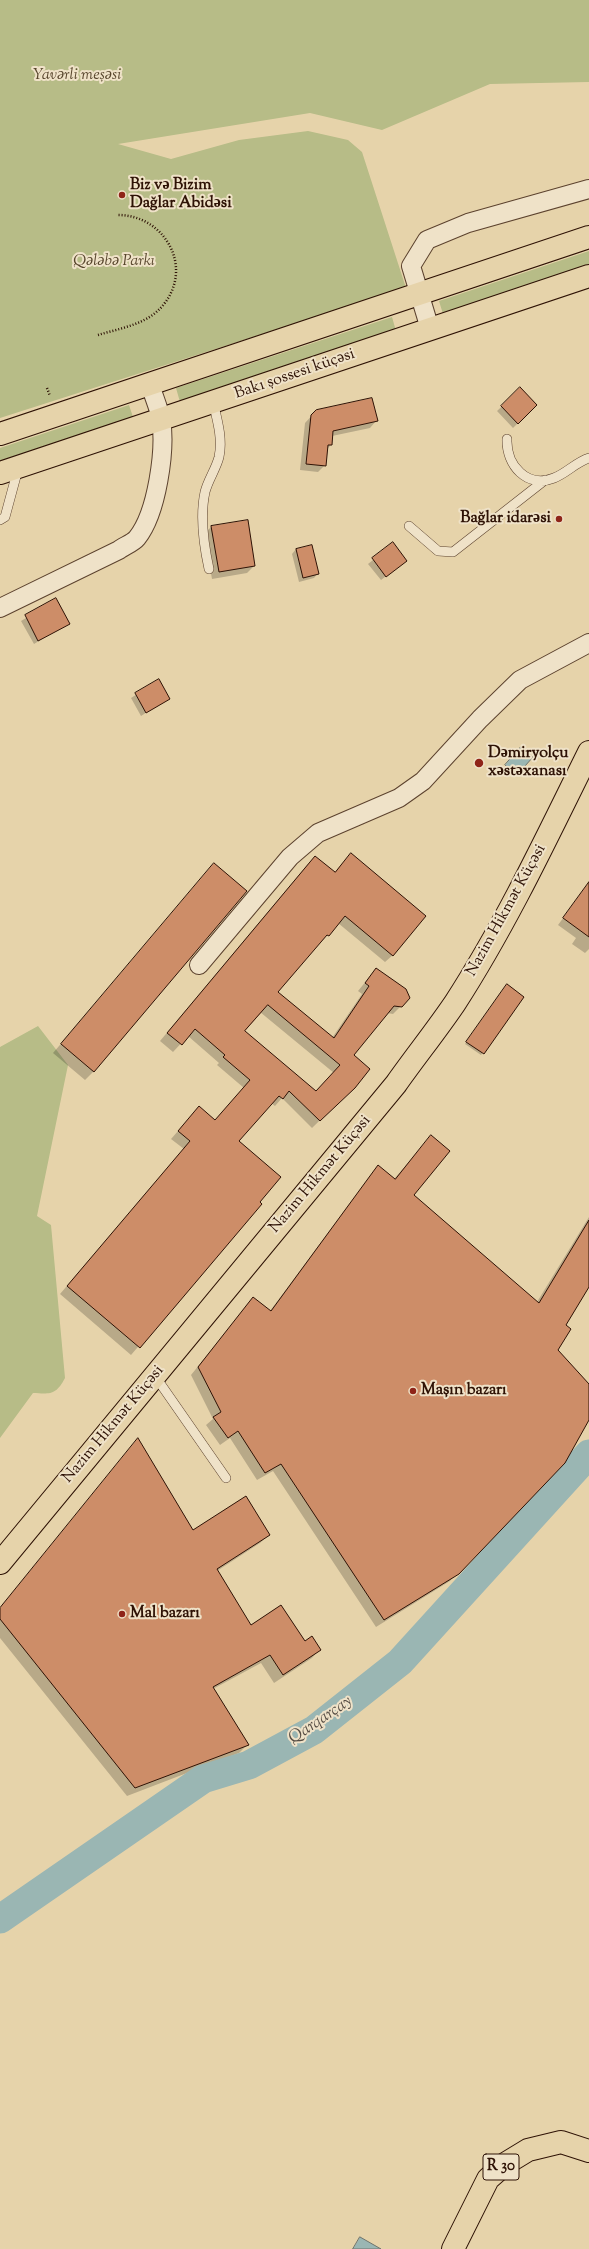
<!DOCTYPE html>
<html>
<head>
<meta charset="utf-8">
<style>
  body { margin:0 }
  canvas { display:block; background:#e6d3aa }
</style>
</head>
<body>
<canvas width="589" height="2249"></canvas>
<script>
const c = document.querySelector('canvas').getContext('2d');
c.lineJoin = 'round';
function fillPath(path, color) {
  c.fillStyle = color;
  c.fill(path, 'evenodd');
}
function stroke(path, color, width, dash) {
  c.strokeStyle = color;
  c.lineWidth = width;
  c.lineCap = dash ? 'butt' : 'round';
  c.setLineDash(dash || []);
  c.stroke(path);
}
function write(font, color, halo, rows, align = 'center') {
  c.font = font + ' "Sorts Mill Goudy",serif';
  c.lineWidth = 4;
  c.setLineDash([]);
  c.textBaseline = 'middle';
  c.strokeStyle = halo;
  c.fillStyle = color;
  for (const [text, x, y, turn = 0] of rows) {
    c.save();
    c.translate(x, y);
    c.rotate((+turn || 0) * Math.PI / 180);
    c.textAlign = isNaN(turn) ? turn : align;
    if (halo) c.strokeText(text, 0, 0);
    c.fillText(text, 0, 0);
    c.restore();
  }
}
fillPath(new Path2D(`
  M 0,0 L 589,0 L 589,82 L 490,84 L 382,130 L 310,113 L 118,144 L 171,159 L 239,140 L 308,131 L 348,140 L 362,152 L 406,288 L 0,418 Z
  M 589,251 L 589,265 L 443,314 L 439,301 Z
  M 392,317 L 396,331 L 180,402 L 176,388 Z
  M 129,405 L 134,420 L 0,464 L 0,448 Z
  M 38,1026 L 68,1065 L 37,1216 L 51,1225 L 65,1378 C 56,1395 51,1394 33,1393 L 0,1438 L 0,1047 Z`), '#b7bc87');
const water = new Path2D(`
  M 521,747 L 533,757 L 517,775 L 505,765 Z
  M 360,2237 L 381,2249 L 353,2249 Z`);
fillPath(water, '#9ab6b3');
stroke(water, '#6f746d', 1);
fillPath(new Path2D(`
  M 520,389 L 536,405 L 513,428 L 497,411 Z
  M 316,411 L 376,421 L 370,428 L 332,436 L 331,445 L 327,449 L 325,465 L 318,472 L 300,470 L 305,423 Z
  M 247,521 L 254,566 L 247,573 L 212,579 L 204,534 L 211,527 Z
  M 393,544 L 401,565 L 381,580 L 368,564 Z
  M 311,546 L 318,573 L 314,578 L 299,582 L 292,554 L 296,549 Z
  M 56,600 L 68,623 L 34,644 L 21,621 Z
  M 159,680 L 169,698 L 141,716 L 131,698 Z
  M 308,864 L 393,955 L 385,962 L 338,923 L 320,943 L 319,942 L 277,992 L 332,1038 L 362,994 L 358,991 L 376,969 L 409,998 L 393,1014 L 387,1013 L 352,1055 L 354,1087 L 312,1128 L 282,1098 L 275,1106 L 271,1103 L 237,1141 L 258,1202 L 261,1204 L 131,1355 L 60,1294 L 184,1149 L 171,1139 L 192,1115 L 215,1121 L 244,1088 L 217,1065 L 219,1063 L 188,1036 L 173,1052 L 160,1041 ZM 260,1012 L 334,1073 L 316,1092 L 244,1031 Z
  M 214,865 L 94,1071 L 85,1080 L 53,1053 Z
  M 589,883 L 589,949 L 585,953 L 572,944 L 576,938 L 558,925 Z
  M 505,987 L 523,997 L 481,1055 L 465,1044 Z
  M 431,1137 L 413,1195 L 537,1302 L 589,1217 L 589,1285 L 564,1326 L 557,1350 L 589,1385 L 589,1418 L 450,1581 L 376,1627 L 273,1471 L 257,1480 L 230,1438 L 220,1445 L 206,1425 L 213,1419 L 191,1375 L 253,1298 L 270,1311 L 378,1166 L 394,1179 Z
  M 138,1440 L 193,1532 L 269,1535 L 260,1543 L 217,1571 L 250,1627 L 305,1642 L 320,1649 L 312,1658 L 274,1683 L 261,1663 L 213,1689 L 248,1744 L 239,1753 L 127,1796 L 0,1638 L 0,1608 Z`), '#0003');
stroke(new Path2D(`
  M 0,1919 L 203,1779 L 249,1765 L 314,1730 L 400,1662 L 589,1454`), '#9ab6b3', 29);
const building = new Path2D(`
  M 520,387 L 537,405 L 518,424 L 501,406 Z
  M 372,398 L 378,421 L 333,431 L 332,445 L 328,445 L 326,466 L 306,464 L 311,415 L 316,410 Z
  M 248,520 L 255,566 L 219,572 L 211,526 Z
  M 393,542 L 407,561 L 386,577 L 372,558 Z
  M 312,545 L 319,574 L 303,578 L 296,549 Z
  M 56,598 L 70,624 L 38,641 L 25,615 Z
  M 159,679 L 170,699 L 146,713 L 135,693 Z
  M 351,853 L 426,916 L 393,956 L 345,916 L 329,936 L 327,935 L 278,992 L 334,1038 L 369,986 L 365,983 L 376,968 L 406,989 L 410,998 L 402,1007 L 394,1006 L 354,1055 L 370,1069 L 355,1088 L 320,1121 L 289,1091 L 283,1099 L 279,1096 L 239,1141 L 281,1177 L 260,1202 L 262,1204 L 140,1348 L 67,1286 L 190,1141 L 178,1131 L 199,1106 L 215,1120 L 250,1080 L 223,1057 L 225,1055 L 195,1029 L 182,1045 L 167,1033 L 315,856 L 335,872 ZM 268,1005 L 340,1065 L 316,1091 L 245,1031 Z
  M 214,863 L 247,891 L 94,1072 L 61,1044 Z
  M 589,882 L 589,937 L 563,918 Z
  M 507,984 L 524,997 L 484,1054 L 466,1042 Z
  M 431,1135 L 450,1151 L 414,1195 L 539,1303 L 589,1220 L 589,1287 L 566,1325 L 571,1329 L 558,1350 L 589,1384 L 589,1420 L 565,1463 L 459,1574 L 384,1620 L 281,1464 L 265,1473 L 238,1431 L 228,1438 L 213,1417 L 221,1412 L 198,1367 L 253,1297 L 271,1311 L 378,1165 L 395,1179 Z
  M 138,1438 L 193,1530 L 246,1496 L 270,1535 L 217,1569 L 251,1625 L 281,1605 L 305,1641 L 312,1636 L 321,1650 L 283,1675 L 270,1655 L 213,1687 L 249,1745 L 135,1788 L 0,1619 L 0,1608 Z`);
fillPath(building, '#cd8d68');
stroke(building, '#2e1205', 1);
const lane = new Path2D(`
  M 507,439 C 506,465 527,489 554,478 C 567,473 576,462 589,458
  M 0,520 L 5,517 L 18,469
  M 409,526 L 438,551 L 453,552 L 545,480
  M 209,569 C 204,546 200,515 205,492 C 208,480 216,469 219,457 C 223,439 217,419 213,402
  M 155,1376 L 226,1478`);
const street = new Path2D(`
  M 430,329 L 411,266 L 427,240 L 468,223 L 589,189
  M 0,608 L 119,550 C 124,546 133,543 137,538 C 157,513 166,450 161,419 C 159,408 153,395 150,384
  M 199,965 L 290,857 L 318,833 L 399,798 L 423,781 L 480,719 L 520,680 L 589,643`);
const primary = new Path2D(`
  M 0,434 L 589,237
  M 0,473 L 589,276
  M 0,1563 L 396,1084 C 415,1057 436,1031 455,1003 C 506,924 547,837 589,752
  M 453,2249 L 488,2179 L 505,2164 L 528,2150 L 561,2142 L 589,2151`);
stroke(lane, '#5c422e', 10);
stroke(street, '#5c422e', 20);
stroke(primary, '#2e1205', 24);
stroke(new Path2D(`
  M 98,335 C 121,328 149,324 164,304 C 194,266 164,215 118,215
  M 47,388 L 50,396`), '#2e1205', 2.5, [1, 2]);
stroke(lane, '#efe2c8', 9);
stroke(street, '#efe2c8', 18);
stroke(primary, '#e6d3aa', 22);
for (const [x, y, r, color] of [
  [122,195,4,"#8f2418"],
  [559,519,4,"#8f2418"],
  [479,763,5,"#8f2418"],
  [413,1391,4,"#8f2418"],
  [122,1614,4,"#8f2418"]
]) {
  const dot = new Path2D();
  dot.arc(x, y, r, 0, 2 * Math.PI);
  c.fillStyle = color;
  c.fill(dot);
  stroke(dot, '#efe2c8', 1.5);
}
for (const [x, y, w] of [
  [501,2167,36]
]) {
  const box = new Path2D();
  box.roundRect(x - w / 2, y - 13, w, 26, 3);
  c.fillStyle = '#efe2c8';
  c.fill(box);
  stroke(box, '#2e1205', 1);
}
write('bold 15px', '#2e1205', null, [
  ["R 30",501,2167]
]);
write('italic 16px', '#57452c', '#efe2c8', [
  ["Yavərli meşəsi",77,76],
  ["Qələbə Parkı",114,262]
]);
write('bold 16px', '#2e1205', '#efe2c8', [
  ["Biz və Bizim",130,186],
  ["Dağlar Abidəsi",130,204],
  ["Bağlar idarəsi",551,519,"right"],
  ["Dəmiryolçu",488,754],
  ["xəstəxanası",488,772],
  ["Maşın bazarı",421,1391],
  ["Mal bazarı",130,1614]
], 'left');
write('16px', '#2e1205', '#efe2c8', [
  ["Bakı şossesi küçəsi",295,375,-19],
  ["Nazim Hikmət Küçəsi",507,911,-61],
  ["Nazim Hikmət Küçəsi",321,1175,-50],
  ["Nazim Hikmət Küçəsi",114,1425,-50]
]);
write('italic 17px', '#544b42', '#efe2c8', [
  ["Qarqarçay",321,1721,-34]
]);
</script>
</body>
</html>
